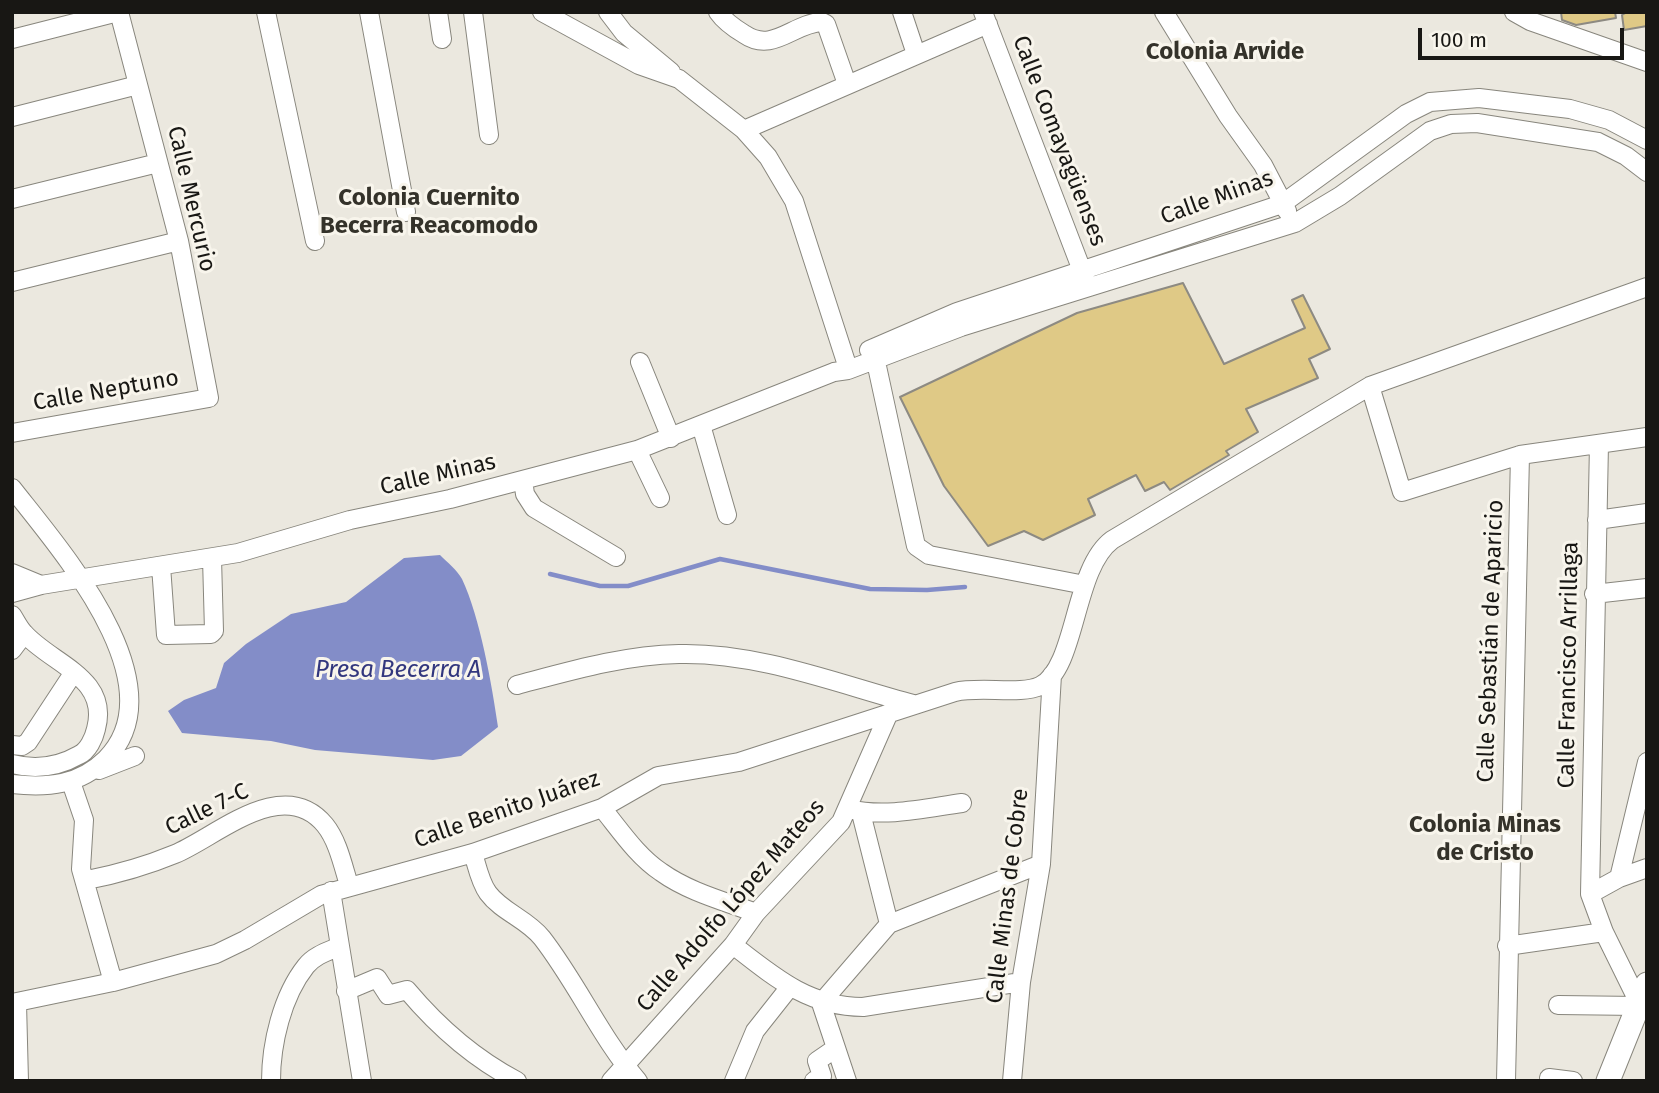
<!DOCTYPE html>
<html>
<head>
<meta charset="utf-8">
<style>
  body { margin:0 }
  #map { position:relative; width:1659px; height:1093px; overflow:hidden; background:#ebe8df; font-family:"Fira Sans",sans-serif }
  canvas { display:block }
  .frame { position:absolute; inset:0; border:14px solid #181714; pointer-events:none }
  .scale { position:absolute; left:1418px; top:28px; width:206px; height:32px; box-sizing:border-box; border:4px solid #181714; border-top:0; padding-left:9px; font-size:21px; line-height:24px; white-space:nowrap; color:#181714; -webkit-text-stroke:5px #f8f5ec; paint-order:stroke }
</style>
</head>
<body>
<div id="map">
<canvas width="1659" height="1093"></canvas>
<div class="frame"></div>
<div class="scale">100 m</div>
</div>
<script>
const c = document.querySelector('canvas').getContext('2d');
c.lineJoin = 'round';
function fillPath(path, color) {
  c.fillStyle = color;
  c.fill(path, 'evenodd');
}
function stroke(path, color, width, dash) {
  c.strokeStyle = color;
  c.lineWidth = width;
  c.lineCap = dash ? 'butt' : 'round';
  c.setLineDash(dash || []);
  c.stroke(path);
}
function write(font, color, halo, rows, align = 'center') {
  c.font = font + ' "Fira Sans",sans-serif';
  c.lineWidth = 6;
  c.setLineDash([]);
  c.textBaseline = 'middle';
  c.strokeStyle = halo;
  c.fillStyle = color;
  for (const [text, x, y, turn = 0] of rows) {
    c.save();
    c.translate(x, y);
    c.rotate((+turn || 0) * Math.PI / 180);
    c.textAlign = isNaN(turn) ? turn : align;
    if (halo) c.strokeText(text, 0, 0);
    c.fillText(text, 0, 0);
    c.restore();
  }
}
fillPath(new Path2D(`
  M 440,555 C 447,562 457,570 462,579 C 480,617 492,685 498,727 L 461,756 L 433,760 L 315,750 L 271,741 L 182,733 L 168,711 L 184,700 L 216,688 L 224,663 L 246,644 L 291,614 L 346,602 L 404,558 Z`), '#838dc8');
stroke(new Path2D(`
  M 550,574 L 600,586 L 628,586 L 720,559 L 870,589 L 927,590 L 965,587`), '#838dc8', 4.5);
const building = new Path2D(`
  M 1561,12 L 1615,12 L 1616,18 L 1576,25 L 1562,20 Z
  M 1627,12 L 1647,12 L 1647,26 L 1624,30 L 1622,15 Z
  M 1183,283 L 1224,364 L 1305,328 L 1292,300 L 1303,295 L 1330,349 L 1309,359 L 1318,378 L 1246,409 L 1258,432 L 1226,451 L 1229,455 L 1170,490 L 1164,482 L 1145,491 L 1136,475 L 1088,499 L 1095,515 L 1043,540 L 1024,531 L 988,546 L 944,486 L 900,397 L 1077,313 Z`);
fillPath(building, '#dfc986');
stroke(building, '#8d8a82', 2);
const minor = new Path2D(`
  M 266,12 L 315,241
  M 369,12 L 406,212
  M 438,12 L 442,39
  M 473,12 L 489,135
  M 542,12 L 639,65 L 679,79 L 744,130 L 768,157 L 794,201 L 846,362
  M 608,12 L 624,33 L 671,72
  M 718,12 C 725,22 734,28 744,34 C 773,54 793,23 822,22 L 826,24 L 847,84
  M 902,12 L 916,54
  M 983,12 L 1086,281
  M 1164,12 L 1228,116 L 1263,165 L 1287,211
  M 1514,12 L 1530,21 L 1647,62
  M 12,39 L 118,12
  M 12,117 L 138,85
  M 744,130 L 988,24
  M 12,199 L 158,163
  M 12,282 L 179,241
  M 873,348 L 916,546 L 929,555 L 1085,585
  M 869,350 L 957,312 L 1282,204 L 1406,114 L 1430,102 L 1479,98 L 1570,109 L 1609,120 L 1647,140
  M 640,362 L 671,438
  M 1370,386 L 1402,492 L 1520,455 L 1647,437
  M 701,425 L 727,515
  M 12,433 L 209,398 L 179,241 L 119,12
  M 1599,444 L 1590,894 L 1604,932 L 1639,1003
  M 637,450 L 660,498
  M 523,480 L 525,494 L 534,508 L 616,557
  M 12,488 C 58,547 180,684 106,759 C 80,785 48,788 12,784
  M 1597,520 L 1647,513
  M 161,566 L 166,635 L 211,634 L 214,631 L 212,558
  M 12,573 L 41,585 L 238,553 L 350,520 L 450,499 L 637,450 L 834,372 L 848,370 L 961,327 L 1295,223 L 1340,196 L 1430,131 L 1451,124 L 1477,123 L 1598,142 L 1626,156 L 1647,172
  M 12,593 L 41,585
  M 1594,594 L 1647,588
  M 12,615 C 16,621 19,628 24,633 C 51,664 110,677 96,729 C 94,738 88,751 79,755 C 58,767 36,770 12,764
  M 12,650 L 24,634
  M 517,685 C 570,671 624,655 679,654 C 758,652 838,684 913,704
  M 12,745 L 22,746 L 28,742 L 74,672
  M 99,770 L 135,756
  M 71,782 L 84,820 L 81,869 L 113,982
  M 602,808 C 620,830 637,856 661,872 C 689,892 724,901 756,913
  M 849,809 C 885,818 926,808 962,803
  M 862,817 L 889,924
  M 473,853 C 477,866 480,882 488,893 C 502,912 527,919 542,938 C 577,983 601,1038 638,1081
  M 1619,878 L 1647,762
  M 87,880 C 118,874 146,866 175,854 C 216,837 283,774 325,825 C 338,841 343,866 349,885
  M 331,891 L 362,1081
  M 1590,894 L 1619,878 L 1647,868
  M 733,945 C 774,977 809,1007 863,1007 L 1021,982
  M 1507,946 L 1604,932
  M 346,991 L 377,978 L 388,995 L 407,990 C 439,1028 473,1058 517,1081
  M 12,1003 L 113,982 L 216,954 L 245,940 L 321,895 L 473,853 L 602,808 L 658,776 L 739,762 L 955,692 C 980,686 1021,695 1040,686 C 1077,668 1073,569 1112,540 L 1370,386 L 1647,287
  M 17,1003 L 19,1081
  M 1558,1005 L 1638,1006
  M 1549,1078 L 1573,1081
  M 271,1081 C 271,1044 282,996 306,966 C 314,956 326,952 338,947
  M 611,1081 L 733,945 L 756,913 L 841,822 L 888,715
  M 734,1081 L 755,1031 L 789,988
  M 814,1081 L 822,1076 L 817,1061 L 836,1048
  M 847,1081 L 821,1003 L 889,924 L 1041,864
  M 1012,1081 L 1021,982 L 1041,864 L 1052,675
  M 1506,1081 L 1520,455`);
const major = new Path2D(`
  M 1608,1081 L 1647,984`);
stroke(minor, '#88867d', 20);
stroke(major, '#88867d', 25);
stroke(minor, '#fff', 18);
stroke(major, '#fff', 23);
write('23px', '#181714', '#f8f5ec', [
  ["Calle Comayagüenses",1059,141,69],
  ["Calle Minas",1217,198,-20],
  ["Calle Mercurio",191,199,77],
  ["Calle Neptuno",106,391,-10],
  ["Calle Minas",438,475,-13],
  ["Calle Sebastián de Aparicio",1491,641,-88],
  ["Calle Francisco Arrillaga",1569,665,-89],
  ["Calle 7-C",207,810,-26],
  ["Calle Benito Juárez",507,810,-19],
  ["Calle Minas de Cobre",1008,896,-83],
  ["Calle Adolfo López Mateos",731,906,-49]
]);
write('bold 24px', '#34322a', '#f8f5ec', [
  ["Colonia Arvide",1225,52],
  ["Colonia Cuernito",429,198],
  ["Becerra Reacomodo",429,226],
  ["Colonia Minas",1485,825],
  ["de Cristo",1485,853]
]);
write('italic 24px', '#32377e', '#f8f5ec', [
  ["Presa Becerra A",398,670]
]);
</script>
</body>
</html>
